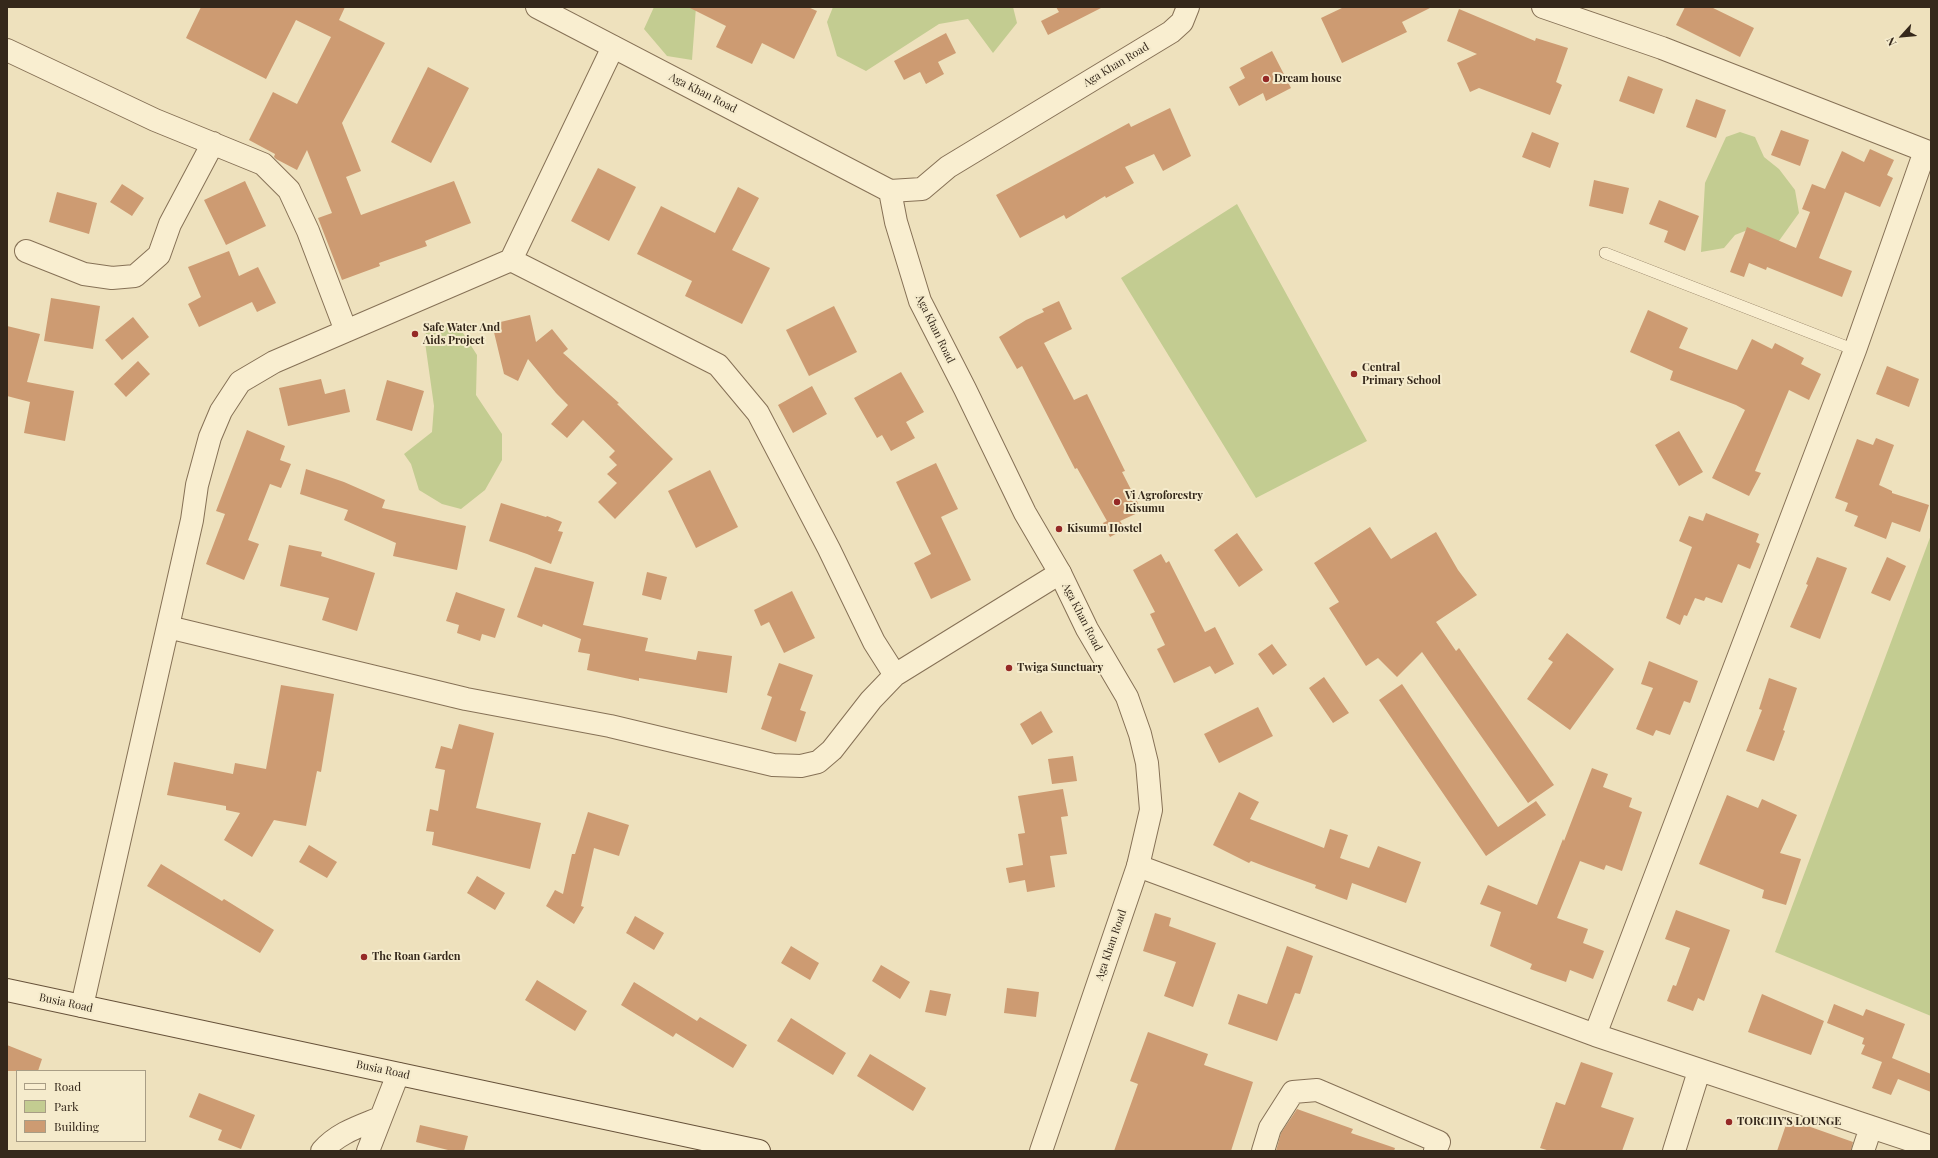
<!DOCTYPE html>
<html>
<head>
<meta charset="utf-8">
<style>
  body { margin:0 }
  #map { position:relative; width:1938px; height:1158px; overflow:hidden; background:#eee1bd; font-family:"Playfair Display",serif }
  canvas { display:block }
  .frame { position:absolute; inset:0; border:8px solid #35281b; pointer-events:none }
  .legend { position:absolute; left:16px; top:1070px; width:130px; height:72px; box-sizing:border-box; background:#f5ebcc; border:1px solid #a89d85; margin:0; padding:5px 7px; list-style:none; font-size:12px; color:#35281b }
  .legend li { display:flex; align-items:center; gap:8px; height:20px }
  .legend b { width:20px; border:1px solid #a89d85 }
  .north { position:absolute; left:1882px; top:16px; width:40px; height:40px; -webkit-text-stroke:3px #f5ebcc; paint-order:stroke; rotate:243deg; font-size:11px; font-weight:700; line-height:16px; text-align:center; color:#35281b }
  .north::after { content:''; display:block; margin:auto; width:14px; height:18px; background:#35281b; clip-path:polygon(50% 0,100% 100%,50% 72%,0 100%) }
</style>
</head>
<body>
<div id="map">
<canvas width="1938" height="1158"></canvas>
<div class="frame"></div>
<ul class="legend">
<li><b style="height:5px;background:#f9eed0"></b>Road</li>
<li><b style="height:11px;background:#c3cc91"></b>Park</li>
<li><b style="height:11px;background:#cd9b72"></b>Building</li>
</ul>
<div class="north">N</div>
</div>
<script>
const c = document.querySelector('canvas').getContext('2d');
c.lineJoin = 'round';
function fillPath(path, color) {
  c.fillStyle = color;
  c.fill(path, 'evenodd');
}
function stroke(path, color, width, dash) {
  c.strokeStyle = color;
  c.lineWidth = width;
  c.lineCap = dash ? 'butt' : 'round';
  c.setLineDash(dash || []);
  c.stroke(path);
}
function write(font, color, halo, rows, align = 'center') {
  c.font = font + ' "Playfair Display",serif';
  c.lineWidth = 4;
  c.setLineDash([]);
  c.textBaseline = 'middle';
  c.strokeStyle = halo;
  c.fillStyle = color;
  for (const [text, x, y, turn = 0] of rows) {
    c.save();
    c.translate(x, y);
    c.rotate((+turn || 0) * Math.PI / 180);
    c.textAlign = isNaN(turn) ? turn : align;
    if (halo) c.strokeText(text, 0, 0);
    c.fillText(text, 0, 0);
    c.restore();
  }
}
fillPath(new Path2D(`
  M 654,7 L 696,7 L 692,60 L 667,56 L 644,29 Z
  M 833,7 L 1013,7 L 1017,23 L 993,53 L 968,19 L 939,24 L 866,71 L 837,56 L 827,22 Z
  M 1740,132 L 1755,137 L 1764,157 L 1779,169 L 1795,190 L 1799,213 L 1776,245 L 1750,229 L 1735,235 L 1724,248 L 1701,252 L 1705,183 L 1726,137 Z
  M 1237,204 L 1367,441 L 1256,498 L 1121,278 Z
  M 439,322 L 463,333 L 477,355 L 476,395 L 502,434 L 502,460 L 485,490 L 461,509 L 442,504 L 419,490 L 411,464 L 404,454 L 432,432 L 434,406 L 424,335 Z
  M 1931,535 L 1931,1016 L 1775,952 Z`), '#c3cc91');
fillPath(new Path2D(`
  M 201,7 L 345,7 L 339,20 L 385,43 L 342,123 L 361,171 L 346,177 L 361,215 L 454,181 L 471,223 L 425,241 L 427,246 L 379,263 L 380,266 L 342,280 L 318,218 L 332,213 L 307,150 L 297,170 L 276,159 L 274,157 L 275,154 L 249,140 L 273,92 L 297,104 L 331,37 L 296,20 L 266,79 L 186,38 Z
  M 688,7 L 808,7 L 817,11 L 794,59 L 762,43 L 752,64 L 716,47 L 726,26 Z
  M 1056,7 L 1103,7 L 1048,35 L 1041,21 L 1059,12 Z
  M 1344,7 L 1432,7 L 1402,22 L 1407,32 L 1342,63 L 1321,18 Z
  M 1685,7 L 1711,7 L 1754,28 L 1740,57 L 1676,25 Z
  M 1459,9 L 1535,41 L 1536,38 L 1568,48 L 1556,82 L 1562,85 L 1550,115 L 1479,88 L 1470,92 L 1457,63 L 1477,54 L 1447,41 Z
  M 946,33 L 956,53 L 938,62 L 944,74 L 926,84 L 920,72 L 904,80 L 894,61 Z
  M 1272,51 L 1291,88 L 1266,101 L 1263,93 L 1239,106 L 1229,87 L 1245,78 L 1240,68 Z
  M 428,67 L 469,88 L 431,163 L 391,142 Z
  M 1628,76 L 1663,89 L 1654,114 L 1619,101 Z
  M 1696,99 L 1726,110 L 1716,138 L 1686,127 Z
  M 1170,108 L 1191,156 L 1163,171 L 1154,154 L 1125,167 L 1134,183 L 1106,198 L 1105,196 L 1066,219 L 1064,215 L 1020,238 L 996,195 L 1129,123 L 1131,127 Z
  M 1781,130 L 1809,140 L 1800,166 L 1771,155 Z
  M 1532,132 L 1559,143 L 1550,168 L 1522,157 Z
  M 1870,149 L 1894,160 L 1887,175 L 1893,178 L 1880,207 L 1845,192 L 1819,258 L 1852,271 L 1842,297 L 1767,267 L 1766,270 L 1749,263 L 1744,277 L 1730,272 L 1747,227 L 1796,248 L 1810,212 L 1802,209 L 1812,184 L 1825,189 L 1842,151 L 1864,162 Z
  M 598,168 L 636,187 L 609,241 L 571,221 Z
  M 1594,180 L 1629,188 L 1623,214 L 1589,206 Z
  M 245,181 L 266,226 L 226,245 L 204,200 Z
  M 122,184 L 144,198 L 132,216 L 110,202 Z
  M 738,187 L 759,198 L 732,250 L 770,268 L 742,324 L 685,296 L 692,281 L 637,254 L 661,206 L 715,233 Z
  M 57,192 L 97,203 L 89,234 L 49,222 Z
  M 1659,200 L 1699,216 L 1685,251 L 1664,242 L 1668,231 L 1649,224 Z
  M 229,251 L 239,276 L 258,267 L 276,303 L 257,312 L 252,302 L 199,327 L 188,304 L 201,297 L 188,267 Z
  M 51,298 L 100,306 L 93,349 L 44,341 Z
  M 1059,301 L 1072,329 L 1044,343 L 1074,400 L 1087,394 L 1125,471 L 1122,472 L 1142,511 L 1120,521 L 1125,529 L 1110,537 L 1103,523 L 1107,521 L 1077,468 L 1075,469 L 1022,366 L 1017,369 L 999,337 L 1026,320 L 1044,312 L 1042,309 Z
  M 834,306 L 857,352 L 809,376 L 786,330 Z
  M 1648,310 L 1688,328 L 1679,348 L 1737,370 L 1752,339 L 1772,349 L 1775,343 L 1804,358 L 1801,364 L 1821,374 L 1809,400 L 1789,390 L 1755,471 L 1761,473 L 1749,496 L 1712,478 L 1745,410 L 1736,405 L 1670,380 L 1673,371 L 1630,352 Z
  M 530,315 L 536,342 L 552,329 L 568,349 L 563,353 L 619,403 L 617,404 L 673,459 L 615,519 L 598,502 L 617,483 L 607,474 L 617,465 L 609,457 L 615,451 L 583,420 L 567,438 L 551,424 L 568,405 L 556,393 L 528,359 L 518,381 L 504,374 L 492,324 Z
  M 133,317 L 149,337 L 122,360 L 105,340 Z
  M 7,326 L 40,334 L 27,382 L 74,391 L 65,441 L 24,433 L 30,402 L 7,396 Z
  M 138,361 L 150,374 L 126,397 L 114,384 Z
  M 1887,366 L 1919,379 L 1909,407 L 1876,394 Z
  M 901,372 L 924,412 L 906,422 L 915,438 L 891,451 L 882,435 L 877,438 L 854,398 Z
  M 321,379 L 325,394 L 345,389 L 350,412 L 288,426 L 279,388 Z
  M 387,380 L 424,391 L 412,431 L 376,420 Z
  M 812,386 L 827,414 L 793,433 L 778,405 Z
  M 247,430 L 285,446 L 280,460 L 291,464 L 281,488 L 270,484 L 248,540 L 259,544 L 244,580 L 206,564 L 225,514 L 216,511 Z
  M 1679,431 L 1703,472 L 1679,486 L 1655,445 Z
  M 1876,438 L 1894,445 L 1879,485 L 1892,491 L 1892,493 L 1929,505 L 1920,532 L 1892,522 L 1886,539 L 1854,526 L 1858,516 L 1845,511 L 1848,503 L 1835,498 L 1857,439 L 1873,445 Z
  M 936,463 L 958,509 L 941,517 L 971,580 L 931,599 L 914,563 L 931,554 L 896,482 Z
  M 306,469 L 344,482 L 385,500 L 382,508 L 466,526 L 457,570 L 393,556 L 396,543 L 344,520 L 348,510 L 300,494 Z
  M 710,470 L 738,527 L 696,548 L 668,491 Z
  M 501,503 L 546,517 L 547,516 L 562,522 L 558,531 L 563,532 L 551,564 L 527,554 L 489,541 Z
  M 1706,513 L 1759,534 L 1756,542 L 1760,544 L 1750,569 L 1738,564 L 1722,603 L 1706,597 L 1704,601 L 1695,598 L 1687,616 L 1684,615 L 1680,625 L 1666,618 L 1692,547 L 1679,541 L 1689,516 L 1703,521 Z
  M 1370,527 L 1391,559 L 1436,532 L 1458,570 L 1477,595 L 1436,622 L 1456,651 L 1459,648 L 1554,785 L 1528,803 L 1422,652 L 1397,677 L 1378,658 L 1366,666 L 1329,608 L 1339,602 L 1314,563 Z
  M 1237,533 L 1263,570 L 1239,587 L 1214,550 Z
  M 289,545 L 322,552 L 321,556 L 375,573 L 357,631 L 322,620 L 329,598 L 280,586 Z
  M 1161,554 L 1166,563 L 1169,561 L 1205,632 L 1215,627 L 1234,664 L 1215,674 L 1210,666 L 1174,683 L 1157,649 L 1165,645 L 1150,614 L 1155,612 L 1133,570 Z
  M 1817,557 L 1847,568 L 1820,639 L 1790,627 L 1808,585 L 1806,584 Z
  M 1887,557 L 1906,566 L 1890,601 L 1871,593 Z
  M 535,567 L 594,582 L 583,625 L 648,638 L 645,651 L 696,660 L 698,651 L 732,656 L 727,693 L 639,678 L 639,681 L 587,670 L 590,654 L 578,652 L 581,639 L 543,624 L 542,627 L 517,617 Z
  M 647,572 L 667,577 L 661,600 L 642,595 Z
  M 792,591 L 815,638 L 784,653 L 769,622 L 761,626 L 754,610 Z
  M 456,592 L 505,609 L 495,638 L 482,634 L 480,641 L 457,633 L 459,625 L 446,621 Z
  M 1567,633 L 1614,669 L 1570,730 L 1527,699 L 1553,662 L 1548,659 Z
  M 1272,644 L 1287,665 L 1273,675 L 1258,654 Z
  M 1649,661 L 1698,681 L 1690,703 L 1684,701 L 1670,735 L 1656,730 L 1653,736 L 1636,729 L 1653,688 L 1641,684 Z
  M 779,663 L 813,675 L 800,710 L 806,712 L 796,742 L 761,729 L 772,697 L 767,695 Z
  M 1324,677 L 1349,713 L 1333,723 L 1309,688 Z
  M 1769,678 L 1797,688 L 1783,730 L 1785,731 L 1774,761 L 1746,751 L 1762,710 L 1759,709 Z
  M 1402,684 L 1498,827 L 1536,801 L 1546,815 L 1486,856 L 1379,700 Z
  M 281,685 L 334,694 L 321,772 L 317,771 L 306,826 L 274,820 L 252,857 L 224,840 L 240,813 L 226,810 L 226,806 L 167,795 L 174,762 L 233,774 L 235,763 L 266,769 Z
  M 1258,707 L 1273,736 L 1219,763 L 1204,734 Z
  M 1041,711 L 1053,732 L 1032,745 L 1020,724 Z
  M 459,724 L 494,733 L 476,808 L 541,823 L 530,869 L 432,845 L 434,832 L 426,831 L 430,809 L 438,811 L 445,770 L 435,768 L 441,746 L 452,749 Z
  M 1073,756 L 1077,781 L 1052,784 L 1048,759 Z
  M 1592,768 L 1608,774 L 1603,787 L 1632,798 L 1629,807 L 1642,812 L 1622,871 L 1606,865 L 1604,870 L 1580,861 L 1557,918 L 1588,929 L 1583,943 L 1604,951 L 1593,979 L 1570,970 L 1566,982 L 1530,969 L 1532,964 L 1490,946 L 1501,912 L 1480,904 L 1488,885 L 1537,905 L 1563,839 L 1564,841 Z
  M 1063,789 L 1068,816 L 1061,817 L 1067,854 L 1050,856 L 1055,887 L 1027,892 L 1025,880 L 1009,883 L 1006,868 L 1023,865 L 1018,834 L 1025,833 L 1018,796 Z
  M 1239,792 L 1259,802 L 1250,819 L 1324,848 L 1330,829 L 1348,835 L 1340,858 L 1369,868 L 1378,846 L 1421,862 L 1406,903 L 1352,883 L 1347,900 L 1315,888 L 1316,885 L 1269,868 L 1251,861 L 1249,863 L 1213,845 Z
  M 1727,795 L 1758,808 L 1762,799 L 1797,815 L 1780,853 L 1801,859 L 1786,905 L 1762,898 L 1764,890 L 1699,864 Z
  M 588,812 L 629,825 L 619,856 L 594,848 L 581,906 L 584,907 L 574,924 L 546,906 L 555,890 L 563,894 L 572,854 L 575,854 Z
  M 309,845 L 337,862 L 327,878 L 299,862 Z
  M 161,864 L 222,901 L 224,899 L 274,930 L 260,953 L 147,886 Z
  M 477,876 L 505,893 L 495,910 L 467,893 Z
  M 1676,910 L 1730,930 L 1704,1001 L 1698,998 L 1693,1011 L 1667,1001 L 1673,985 L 1676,986 L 1690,948 L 1665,939 Z
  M 1155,913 L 1171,918 L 1169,926 L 1216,943 L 1193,1007 L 1164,996 L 1176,962 L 1143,951 Z
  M 635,916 L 664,933 L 654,950 L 626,933 Z
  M 791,946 L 819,963 L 810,980 L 781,963 Z
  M 1287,946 L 1313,956 L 1300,994 L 1295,993 L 1277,1041 L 1228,1024 L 1238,994 L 1267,1004 Z
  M 881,965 L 910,982 L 900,999 L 872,981 Z
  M 537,980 L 587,1011 L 575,1031 L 525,1000 Z
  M 634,982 L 697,1021 L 700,1017 L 747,1045 L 733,1068 L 676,1033 L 673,1037 L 621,1005 Z
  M 1007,988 L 1039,992 L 1036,1017 L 1004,1013 Z
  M 930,990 L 951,994 L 946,1016 L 925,1012 Z
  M 1762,994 L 1824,1021 L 1811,1055 L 1748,1032 Z
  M 1834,1004 L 1863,1016 L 1866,1009 L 1905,1024 L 1892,1058 L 1931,1074 L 1931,1092 L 1898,1079 L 1891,1095 L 1872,1088 L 1882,1062 L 1861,1054 L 1865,1045 L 1862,1044 L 1864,1038 L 1827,1023 Z
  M 791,1018 L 846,1053 L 833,1075 L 777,1041 Z
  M 1148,1032 L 1208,1054 L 1204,1065 L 1253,1082 L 1231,1151 L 1114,1151 L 1138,1084 L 1130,1081 Z
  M 7,1045 L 42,1059 L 38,1071 L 7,1071 Z
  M 870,1054 L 926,1088 L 913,1111 L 857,1076 Z
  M 1581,1062 L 1613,1073 L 1601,1107 L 1634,1118 L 1622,1151 L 1550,1151 L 1540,1148 L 1556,1102 L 1565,1105 Z
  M 199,1093 L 255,1115 L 241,1149 L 218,1140 L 222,1130 L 189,1117 Z
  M 1297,1109 L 1353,1129 L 1351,1133 L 1395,1148 L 1394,1151 L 1276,1151 L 1281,1133 Z
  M 1788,1119 L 1853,1142 L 1851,1151 L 1777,1151 Z
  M 420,1125 L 468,1136 L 464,1151 L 452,1151 L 416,1142 Z`), '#cd9b72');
const service = new Path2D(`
  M 1605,253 L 1855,350`);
const minor = new Path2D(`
  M 1543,7 L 1662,48 L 1931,153
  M 7,50 L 155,120 L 263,164 L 289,190 L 308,231 L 346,331
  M 890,191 L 922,189 L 948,167 L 1171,32 L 1182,22 L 1188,7
  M 26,251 L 84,274 L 112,278 L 135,276 L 159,255 L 170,224 L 213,143
  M 511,260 L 613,47
  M 168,627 L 466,699 L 610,726 L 773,765 L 801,766 L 818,762 L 832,750 L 871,700 L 895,675
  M 1138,866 L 1595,1035 L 1931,1147
  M 82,1006 L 192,520 L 197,485 L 210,437 L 221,411 L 240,382 L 274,362 L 511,260 L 718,365 L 758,413 L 829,549 L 874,642 L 895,675 L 1060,573
  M 1595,1035 L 1855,350 L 1925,151
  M 322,1151 C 338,1133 358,1127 380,1118
  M 368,1151 L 398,1074
  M 1263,1151 L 1270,1128 L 1293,1092 L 1317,1090 L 1439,1142 L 1435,1151
  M 1674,1151 L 1699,1071
  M 1863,1151 L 1871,1127`);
const tertiary = new Path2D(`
  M 537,7 L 890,191 L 896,222 L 920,301 L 965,389 L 1025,513 L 1060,573 L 1087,629 L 1127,697 L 1140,734 L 1147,763 L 1151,810 L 1138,866 L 1041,1151`);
const secondary = new Path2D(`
  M 7,990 L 759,1151`);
stroke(service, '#867156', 12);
stroke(minor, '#867156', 24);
stroke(tertiary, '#867156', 24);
stroke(secondary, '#67523a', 24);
stroke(service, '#f9eed0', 11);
stroke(minor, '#f9eed0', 22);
stroke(tertiary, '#f9eed0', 22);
stroke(secondary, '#f9eed0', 22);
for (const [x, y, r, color] of [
  [1266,79,4,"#952926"],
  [415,334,4,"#952926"],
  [1354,374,4,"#952926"],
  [1117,502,4,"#952926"],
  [1059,529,4,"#952926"],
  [1009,668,4,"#952926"],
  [364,957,4,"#952926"],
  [1729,1122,4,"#952926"]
]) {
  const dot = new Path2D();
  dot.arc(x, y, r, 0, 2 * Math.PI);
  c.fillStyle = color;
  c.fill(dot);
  stroke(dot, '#f5ebcc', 1.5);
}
write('11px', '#35281b', '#f5ebcc', [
  ["Aga Khan Road",1116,65,-31],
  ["Aga Khan Road",703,93,27],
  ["Aga Khan Road",935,329,64],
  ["Aga Khan Road",1082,617,63],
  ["Aga Khan Road",1111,945,-71],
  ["Busia Road",66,1003,12],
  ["Busia Road",383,1070,12]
]);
write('bold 11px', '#35281b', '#f5ebcc', [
  ["Dream house",1274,79],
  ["Safe Water And",423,328],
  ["Aids Project",423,341],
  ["Central",1362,368],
  ["Primary School",1362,381],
  ["Vi Agroforestry",1125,496],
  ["Kisumu",1125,509],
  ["Kisumu Hostel",1067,529],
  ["Twiga Sunctuary",1017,668],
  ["The Roan Garden",372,957],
  ["TORCHY'S LOUNGE",1737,1122]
], 'left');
</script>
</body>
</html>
